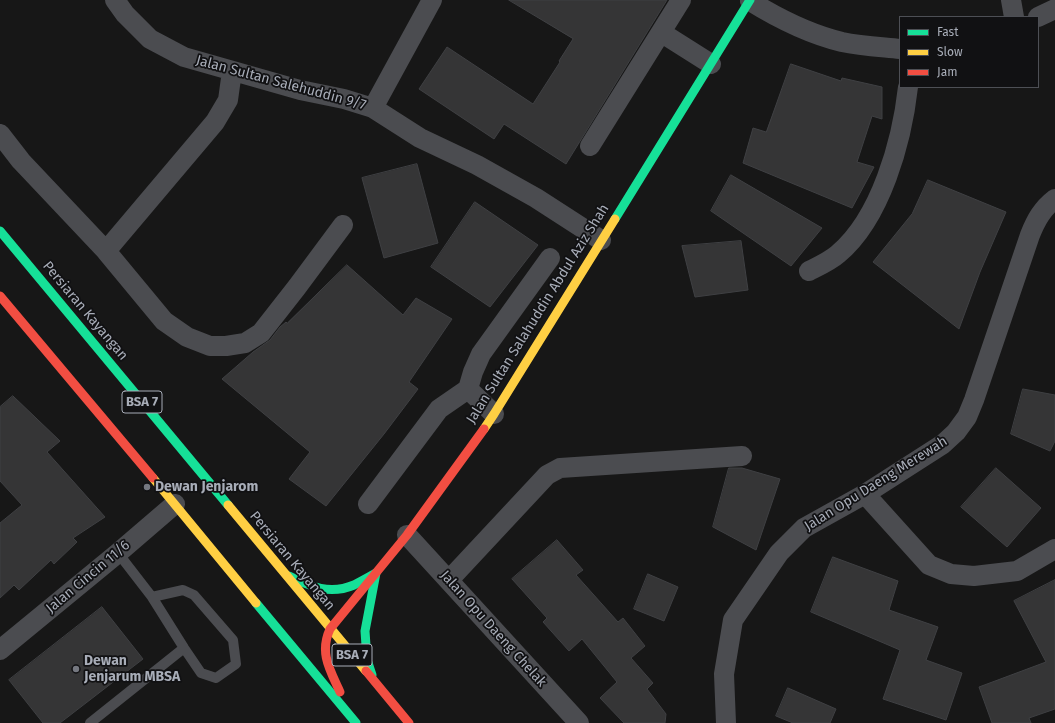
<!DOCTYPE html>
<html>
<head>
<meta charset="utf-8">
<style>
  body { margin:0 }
  #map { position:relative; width:1055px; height:723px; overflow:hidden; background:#171717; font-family:"Fira Sans",sans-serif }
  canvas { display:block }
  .legend { position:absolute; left:899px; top:16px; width:140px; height:72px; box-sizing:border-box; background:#111113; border:1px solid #4d4f55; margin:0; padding:5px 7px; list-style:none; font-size:12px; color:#a8adb8 }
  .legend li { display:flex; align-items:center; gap:8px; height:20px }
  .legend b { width:20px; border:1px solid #4d4f55 }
</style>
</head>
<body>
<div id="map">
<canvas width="1055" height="723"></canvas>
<ul class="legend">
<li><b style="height:5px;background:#16e098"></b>Fast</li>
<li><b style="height:5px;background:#ffcf43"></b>Slow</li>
<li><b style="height:5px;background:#f24e42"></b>Jam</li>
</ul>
</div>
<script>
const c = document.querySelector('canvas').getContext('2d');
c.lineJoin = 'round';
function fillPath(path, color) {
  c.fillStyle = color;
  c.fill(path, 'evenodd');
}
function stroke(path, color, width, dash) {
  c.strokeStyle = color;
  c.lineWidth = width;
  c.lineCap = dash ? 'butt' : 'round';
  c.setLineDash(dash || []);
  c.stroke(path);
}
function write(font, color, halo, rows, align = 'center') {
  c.font = font + ' "Fira Sans",sans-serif';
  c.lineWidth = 3.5;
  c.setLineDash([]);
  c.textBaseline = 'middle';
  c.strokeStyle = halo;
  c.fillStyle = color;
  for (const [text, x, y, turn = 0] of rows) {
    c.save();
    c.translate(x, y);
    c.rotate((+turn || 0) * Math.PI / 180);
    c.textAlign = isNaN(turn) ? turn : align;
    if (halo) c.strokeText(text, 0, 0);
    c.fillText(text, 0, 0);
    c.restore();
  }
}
const building = new Path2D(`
  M 509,0 L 667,0 L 566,164 L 504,124 L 494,139 L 419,89 L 447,47 L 533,104 L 560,62 L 559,61 L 573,39 Z
  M 791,64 L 841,81 L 842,78 L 882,87 L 882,119 L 872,116 L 857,162 L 874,167 L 852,208 L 743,163 L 753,128 L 766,132 Z
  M 417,164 L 438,243 L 384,258 L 362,178 Z
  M 731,175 L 822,228 L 791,266 L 711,211 Z
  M 928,180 L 1006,212 L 980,272 L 959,329 L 873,262 L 912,214 Z
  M 475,202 L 538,245 L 490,307 L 431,267 Z
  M 741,241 L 748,290 L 695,297 L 682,246 Z
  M 347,265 L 403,315 L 416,298 L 452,319 L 409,382 L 418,389 L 384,434 L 326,506 L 289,479 L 310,452 L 222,379 L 253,352 L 270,340 L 280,327 L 286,322 L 287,323 Z
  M 1023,389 L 1055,395 L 1055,441 L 1050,451 L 1011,434 Z
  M 13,396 L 60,441 L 47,452 L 105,517 L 73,538 L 77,542 L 54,564 L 51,560 L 19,590 L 14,585 L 0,598 L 0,523 L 22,505 L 0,481 L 0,407 Z
  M 729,468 L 742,468 L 780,479 L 756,550 L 713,527 Z
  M 996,468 L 1041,508 L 1007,547 L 961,507 Z
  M 557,540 L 583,570 L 576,575 L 618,622 L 623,618 L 645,646 L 631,658 L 653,683 L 647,689 L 666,714 L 665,723 L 624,723 L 600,698 L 617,682 L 582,639 L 569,651 L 543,622 L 547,618 L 512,579 Z
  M 833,557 L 898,581 L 889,610 L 938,627 L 926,660 L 962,673 L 946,720 L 883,699 L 900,650 L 811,612 Z
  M 648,574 L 678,587 L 664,621 L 634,609 Z
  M 1055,580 L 1055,709 L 1029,718 L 1031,723 L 992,723 L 979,687 L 1046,662 L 1014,601 Z
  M 102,607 L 143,659 L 60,723 L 43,723 L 9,680 Z
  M 788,688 L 836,709 L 830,723 L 793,723 L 776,716 Z`);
fillPath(building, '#353536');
stroke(building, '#3f4043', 1);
stroke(new Path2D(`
  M 118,553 L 152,597 L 184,648 L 201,673 L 216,678 L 236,664 L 233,640 L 194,595 L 183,590 L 152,597
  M 90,723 L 184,648`), '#4b4c50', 10);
stroke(new Path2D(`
  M 115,0 L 125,14 L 150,39 L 184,57 L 300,90 L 344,99 L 373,108 L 420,138 L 477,165 L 536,198 L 601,240
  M 1011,0 L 1014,17
  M 750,1 C 779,19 809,34 842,42 C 861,46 881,47 900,49
  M 1038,17 L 1055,9
  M 662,33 L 711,64
  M 373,108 L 432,0
  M 0,134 L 21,161 L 106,251 L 164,321 L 187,337 L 210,346 L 226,346 L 245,343 L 261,333 L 297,287 L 343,225
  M 590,146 L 681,0
  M 106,251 L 215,122 L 228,100 L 232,71
  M 809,271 C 819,266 830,261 838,254 C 881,218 902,141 908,87
  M 468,389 L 473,372 L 481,354 L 550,258
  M 865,494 L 929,565 L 951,574 L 974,576 L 1017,571 L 1055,549
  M 368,504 L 439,409 L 468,389 L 494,414
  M 407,535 L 579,723
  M 449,580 L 547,475 L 560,468 L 742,456
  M 0,650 L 118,553 L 175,504
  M 726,723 L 724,674 L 733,620 L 779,553 L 804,528 L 865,494 L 943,444 L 956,432 L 967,417 L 974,400 L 1030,235 C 1036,220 1042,209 1055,199`), '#4b4c50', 20);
stroke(new Path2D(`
  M 615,219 L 750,0
  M 0,231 L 228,505
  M 289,576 C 311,587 330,595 354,585 C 362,581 369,577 376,573
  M 256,603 L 356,723
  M 372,675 L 367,660 L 365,631 L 376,573`), '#16e098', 9);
stroke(new Path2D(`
  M 484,429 L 494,414 L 615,219
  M 153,478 L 256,603
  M 228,505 L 366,671`), '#ffcf43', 9);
stroke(new Path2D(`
  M 0,296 L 153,478
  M 330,629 L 407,535 L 484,429
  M 330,629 C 319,653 330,670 340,692
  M 366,671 L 409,723`), '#f24e42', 9);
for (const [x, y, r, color] of [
  [147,487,4,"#757880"],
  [76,669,4,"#757880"]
]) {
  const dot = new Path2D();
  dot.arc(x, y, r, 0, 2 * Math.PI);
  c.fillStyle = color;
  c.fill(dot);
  stroke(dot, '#111113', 1.5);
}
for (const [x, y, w] of [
  [142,402,40],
  [352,655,40]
]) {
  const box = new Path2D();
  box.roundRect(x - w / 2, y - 11, w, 22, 3);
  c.fillStyle = '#111113';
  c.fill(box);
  stroke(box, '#a8adb8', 1);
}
write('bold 13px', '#a8adb8', null, [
  ["BSA 7",142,402],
  ["BSA 7",352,655]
]);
write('14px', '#a8adb8', '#111113', [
  ["Jalan Sultan Salehuddin 9/7",281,83,15],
  ["Persiaran Kayangan",85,311,50],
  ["Jalan Sultan Salahuddin Abdul Aziz Shah",538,314,-58],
  ["Jalan Opu Daeng Merewah",876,484,-32],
  ["Persiaran Kayangan",292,561,50],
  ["Jalan Cincin 11/6",88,577,-40],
  ["Jalan Opu Daeng Chelak",493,629,48]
]);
write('bold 14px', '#a8adb8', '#111113', [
  ["Dewan Jenjarom",155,487],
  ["Dewan",84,661],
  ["Jenjarum MBSA",84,677]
], 'left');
</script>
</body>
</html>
